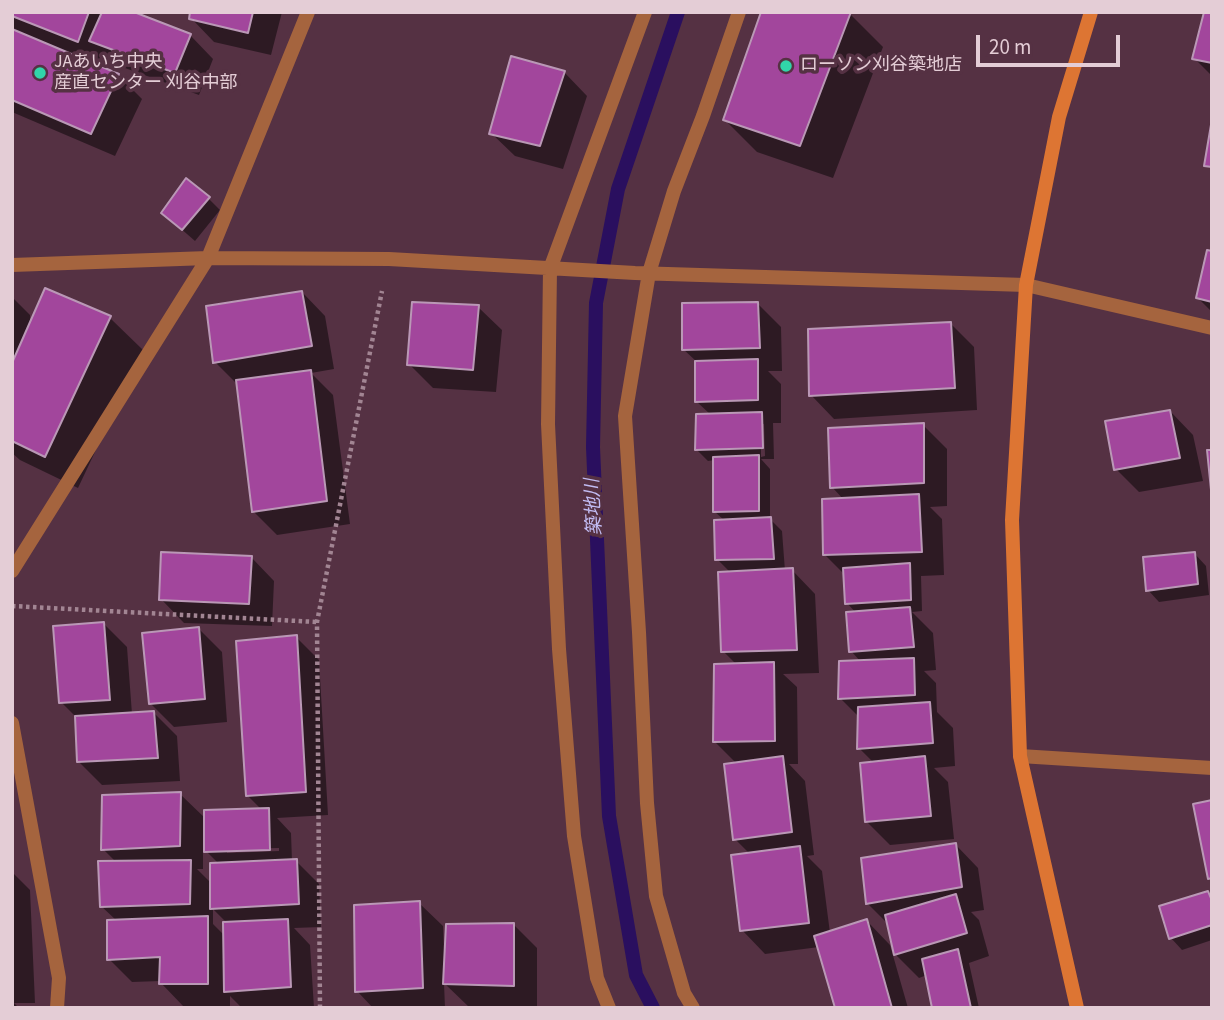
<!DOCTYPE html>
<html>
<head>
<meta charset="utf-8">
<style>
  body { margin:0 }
  #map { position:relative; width:1224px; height:1020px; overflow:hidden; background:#553143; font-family:"Source Sans 3",sans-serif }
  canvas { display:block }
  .frame { position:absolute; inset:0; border:14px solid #e4cdd6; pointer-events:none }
  .scale { position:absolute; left:976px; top:35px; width:144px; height:32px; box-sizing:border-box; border:4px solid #e4cdd6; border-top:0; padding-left:9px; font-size:21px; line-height:24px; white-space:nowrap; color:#e4cdd6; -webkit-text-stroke:5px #553143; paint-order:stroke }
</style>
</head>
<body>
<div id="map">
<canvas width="1224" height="1020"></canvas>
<div class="frame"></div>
<div class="scale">20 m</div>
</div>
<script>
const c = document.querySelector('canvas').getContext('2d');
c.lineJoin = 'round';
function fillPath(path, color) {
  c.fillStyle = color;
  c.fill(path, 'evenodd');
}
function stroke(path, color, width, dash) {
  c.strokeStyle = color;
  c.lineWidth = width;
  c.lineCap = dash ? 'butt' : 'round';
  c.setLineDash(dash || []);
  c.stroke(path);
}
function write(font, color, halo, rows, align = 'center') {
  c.font = font + ' "Source Sans 3","Noto Sans JP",sans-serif';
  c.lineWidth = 7;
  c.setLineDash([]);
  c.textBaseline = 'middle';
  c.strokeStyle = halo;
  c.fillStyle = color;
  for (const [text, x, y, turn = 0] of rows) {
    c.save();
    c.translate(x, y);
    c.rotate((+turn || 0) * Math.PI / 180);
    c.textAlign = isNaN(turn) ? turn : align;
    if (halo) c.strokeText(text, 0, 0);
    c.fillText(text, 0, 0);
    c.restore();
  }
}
fillPath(new Path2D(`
  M 12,12 L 99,12 L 103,16 L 190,35 L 213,59 L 199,95 L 114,64 L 105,55 L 102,64 L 79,55 L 78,58 L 118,75 L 142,99 L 115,156 L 12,112 L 12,31 L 20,34 L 12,27 Z
  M 192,12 L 282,12 L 271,55 L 214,42 L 191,18 Z
  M 1212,12 L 1212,76 L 1194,58 Z
  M 850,14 L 883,47 L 833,178 L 757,152 L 725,120 Z
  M 564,72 L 587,96 L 563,169 L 515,156 L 491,133 Z
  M 208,198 L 220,210 L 195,241 L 163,213 Z
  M 1212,253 L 1212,312 L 1198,298 Z
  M 46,290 L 110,318 L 143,350 L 78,488 L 20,460 L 12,453 L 12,368 L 16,360 L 12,360 L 12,297 L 30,315 L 30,326 Z
  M 302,292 L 325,316 L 334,369 L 311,373 L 333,395 L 350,524 L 277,535 L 253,511 L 238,385 L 215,362 Z
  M 757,303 L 781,327 L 782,371 L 768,371 L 781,384 L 781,423 L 773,423 L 774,459 L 761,459 L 770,469 L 770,519 L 782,531 L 785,571 L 792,570 L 815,594 L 819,673 L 783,674 L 797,687 L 798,764 L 789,764 L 805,781 L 814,855 L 807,856 L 822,871 L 830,933 L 867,921 L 890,945 L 908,1008 L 837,1008 L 819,947 L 765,954 L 742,930 L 750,854 L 735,839 L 737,764 L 715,742 L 737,665 L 723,651 L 731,573 L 717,559 L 725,521 L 715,512 L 715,460 L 708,461 L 696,449 L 711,415 L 697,402 L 697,362 L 683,349 ZM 761,424 L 764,424 L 765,456 L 761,457 Z
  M 478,307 L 502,330 L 496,392 L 433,388 L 409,364 Z
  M 951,324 L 974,347 L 977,410 L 834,419 L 811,395 Z
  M 1170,411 L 1193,435 L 1203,481 L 1139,492 L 1116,469 Z
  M 923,425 L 947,449 L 947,506 L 930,507 L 942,519 L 944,575 L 921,576 L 922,611 L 912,612 L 933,633 L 936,670 L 924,671 L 936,683 L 937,712 L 953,728 L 955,766 L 934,768 L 948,782 L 954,839 L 890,845 L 866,821 L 874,763 L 859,748 L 859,717 L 840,698 L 861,662 L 851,651 L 856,613 L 847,603 L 845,575 L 825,555 L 844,500 L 832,487 Z
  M 1195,554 L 1206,566 L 1209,595 L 1159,602 L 1148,590 Z
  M 251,557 L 274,581 L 272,626 L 184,623 L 161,599 Z
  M 104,624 L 127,647 L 132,714 L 154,713 L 177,736 L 180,781 L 102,785 L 79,762 L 77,718 L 61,702 Z
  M 199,629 L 222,652 L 227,722 L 174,727 L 150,703 Z
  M 296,637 L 319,660 L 328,815 L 277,818 L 291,833 L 292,861 L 296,861 L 319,884 L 321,927 L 294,928 L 310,945 L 314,1008 L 242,1008 L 230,996 L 230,1007 L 184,1007 L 161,983 L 161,981 L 132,982 L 109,959 L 117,921 L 101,906 L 117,863 L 103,849 L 180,794 L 206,819 L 262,810 L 247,795 ZM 203,848 L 220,865 L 212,884 L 197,869 L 203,869 ZM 279,848 L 279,851 L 227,853 L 227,849 ZM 213,909 L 228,924 L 225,936 L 213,924 Z
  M 955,844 L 978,868 L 984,910 L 971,912 L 979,920 L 989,956 L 969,963 L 979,1008 L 934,1008 L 927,975 L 919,978 L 896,955 L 889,925 L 867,903 Z
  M 12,872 L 30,890 L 35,1003 L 14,1003 L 19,1008 L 12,1008 Z
  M 1208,893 L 1212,897 L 1212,940 L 1182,950 L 1171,938 Z
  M 419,903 L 443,926 L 444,952 L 514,925 L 537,948 L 537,1008 L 469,1007 L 444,983 L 445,1008 L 373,1008 L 357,991 Z`), '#0007');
stroke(new Path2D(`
  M 653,1008 L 636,975 L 609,816 L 593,447 L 596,303 L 618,189 L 678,12`), '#2a0f5f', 14);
const building = new Path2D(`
  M 12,12 L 89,12 L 78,42 L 12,16 Z
  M 102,12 L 134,12 L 191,34 L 175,73 L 89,41 Z
  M 190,12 L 253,12 L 248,33 L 189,19 Z
  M 761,12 L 851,12 L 800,146 L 723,120 Z
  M 1204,12 L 1212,12 L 1212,63 L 1192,59 Z
  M 12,29 L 119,74 L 91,134 L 12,100 Z
  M 511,56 L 565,71 L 540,146 L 489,134 Z
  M 1212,119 L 1212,167 L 1204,166 Z
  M 186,178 L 210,197 L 182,230 L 161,213 Z
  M 1207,250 L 1212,251 L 1212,302 L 1196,298 Z
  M 45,288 L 111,316 L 45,457 L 12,441 L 12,363 Z
  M 302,291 L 312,346 L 213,363 L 206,306 Z
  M 412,302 L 479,305 L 473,370 L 407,365 Z
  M 758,302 L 760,348 L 682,350 L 682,303 Z
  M 951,322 L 955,388 L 809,396 L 808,329 Z
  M 758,359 L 758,400 L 695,402 L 695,361 Z
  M 311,370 L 327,501 L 252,512 L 236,380 Z
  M 1170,410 L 1180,458 L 1114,470 L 1105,421 Z
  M 762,412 L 763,448 L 695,450 L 696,414 Z
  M 924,423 L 924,483 L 830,488 L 828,428 Z
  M 1207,450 L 1212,450 L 1212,500 Z
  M 759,455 L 759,511 L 713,512 L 713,457 Z
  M 919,494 L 922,552 L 823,555 L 822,499 Z
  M 771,517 L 774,559 L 715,560 L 714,520 Z
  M 161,552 L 252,556 L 249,604 L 159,600 Z
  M 1195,552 L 1198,584 L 1146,591 L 1143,557 Z
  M 910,563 L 911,600 L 845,604 L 843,568 Z
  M 793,568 L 797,650 L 721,652 L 718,572 Z
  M 910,607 L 914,647 L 849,652 L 846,612 Z
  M 104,622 L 110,700 L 59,703 L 53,626 Z
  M 199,627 L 205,699 L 149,704 L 142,633 Z
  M 297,635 L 306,792 L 246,796 L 236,641 Z
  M 914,658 L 915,695 L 838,699 L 839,661 Z
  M 774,662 L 775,741 L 713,742 L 714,664 Z
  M 930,702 L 933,743 L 857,749 L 858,707 Z
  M 154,711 L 158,758 L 77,762 L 75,716 Z
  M 783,756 L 792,832 L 733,840 L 724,764 Z
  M 925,756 L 931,816 L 865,822 L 860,763 Z
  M 181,792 L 180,846 L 101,850 L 102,795 Z
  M 1212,800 L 1212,878 L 1208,879 L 1193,804 Z
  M 269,808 L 270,850 L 204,852 L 204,810 Z
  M 956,843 L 962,887 L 866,904 L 861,858 Z
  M 800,846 L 809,923 L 740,931 L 731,855 Z
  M 297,859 L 299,904 L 210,909 L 210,863 Z
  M 191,860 L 190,904 L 100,907 L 98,861 Z
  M 1208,891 L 1212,901 L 1212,925 L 1169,939 L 1159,906 Z
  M 956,894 L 967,933 L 894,955 L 885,915 Z
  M 420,901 L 423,988 L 355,992 L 354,905 Z
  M 208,916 L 208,984 L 159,984 L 160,957 L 107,960 L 107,920 Z
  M 288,919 L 291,987 L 224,992 L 223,922 Z
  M 867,919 L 892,1008 L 835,1008 L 814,936 Z
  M 514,923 L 514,986 L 443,984 L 446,924 Z
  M 958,949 L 971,1008 L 932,1008 L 922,959 Z`);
fillPath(building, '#a2469c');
stroke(building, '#ba98b6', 2);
stroke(new Path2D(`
  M 12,606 L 317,622
  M 320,1008 L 317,622 L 382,291`), '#a28593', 4.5, [3.5, 3.5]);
stroke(new Path2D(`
  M 12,265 L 208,258 L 389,259 L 635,273 L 1026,285 L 1212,328
  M 12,571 L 208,258 L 308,12
  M 12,723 L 59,978 L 57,1008
  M 1020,756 L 1212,768
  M 609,1008 L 597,978 L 574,836 L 559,649 L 548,424 L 550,269 L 645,12
  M 693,1008 L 684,993 L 656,896 L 647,803 L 639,632 L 625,416 L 649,273 L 674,191 L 703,116 L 739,12`), '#a5643e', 14);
stroke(new Path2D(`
  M 1077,1008 L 1020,756 L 1012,520 L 1026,285 L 1059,117 L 1091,12`), '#dd7533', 14);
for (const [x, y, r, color] of [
  [786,66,7,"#31d4a9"],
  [40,73,7,"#31d4a9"]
]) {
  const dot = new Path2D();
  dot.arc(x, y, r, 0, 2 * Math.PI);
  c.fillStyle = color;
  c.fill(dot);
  stroke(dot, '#553143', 2.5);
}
write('18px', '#e4cdd6', '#553143', [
  ["JAあいち中央",54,63],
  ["産直センター 刈谷中部",54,84],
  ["ローソン刈谷築地店",800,66]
], 'left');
write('italic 19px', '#c2bcf3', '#553143', [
  ["築地川",595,507,-93]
]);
</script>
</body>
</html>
